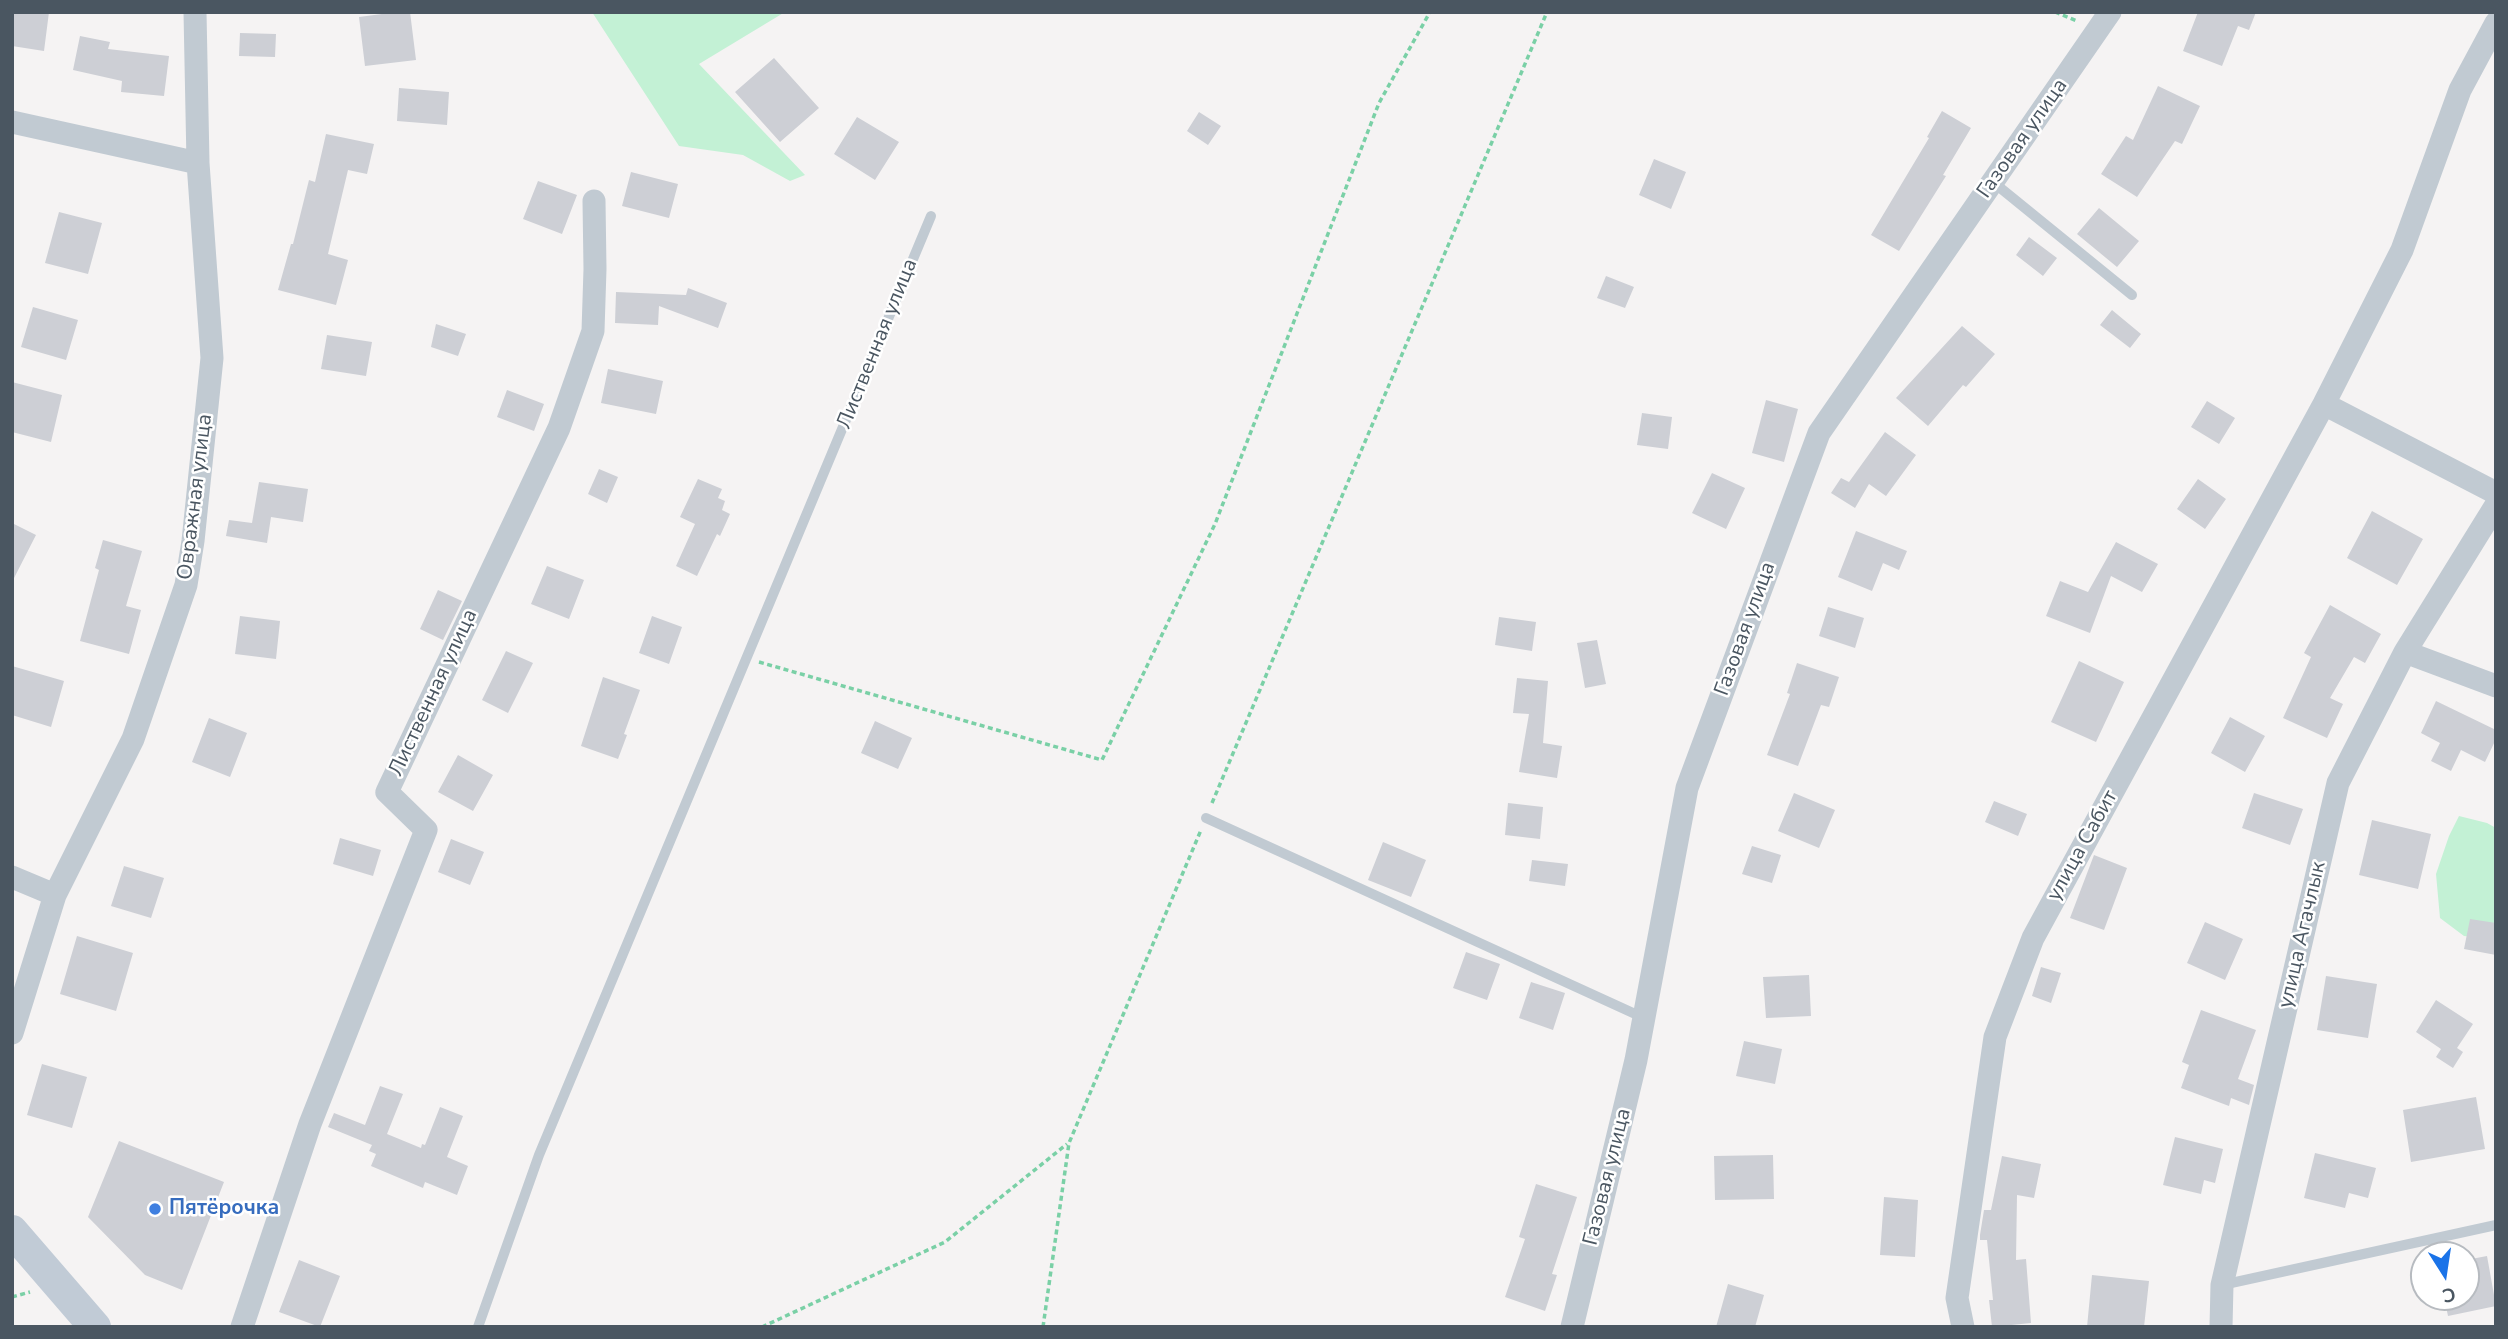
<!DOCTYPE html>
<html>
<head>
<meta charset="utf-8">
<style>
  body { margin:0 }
  #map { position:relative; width:2508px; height:1339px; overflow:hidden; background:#f5f3f3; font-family:"Nunito Sans",sans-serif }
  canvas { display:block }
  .frame { position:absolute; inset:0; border:14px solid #4a5661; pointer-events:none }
  .north { position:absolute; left:2410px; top:1241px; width:70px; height:70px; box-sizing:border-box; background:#fff; border:2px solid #b7bbc0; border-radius:50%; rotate:168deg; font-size:19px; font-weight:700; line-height:28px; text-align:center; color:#4a5661 }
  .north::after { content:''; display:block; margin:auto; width:24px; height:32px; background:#1a73e8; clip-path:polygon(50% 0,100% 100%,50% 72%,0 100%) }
</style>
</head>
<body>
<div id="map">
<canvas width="2508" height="1339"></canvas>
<div class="frame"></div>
<div class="north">С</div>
</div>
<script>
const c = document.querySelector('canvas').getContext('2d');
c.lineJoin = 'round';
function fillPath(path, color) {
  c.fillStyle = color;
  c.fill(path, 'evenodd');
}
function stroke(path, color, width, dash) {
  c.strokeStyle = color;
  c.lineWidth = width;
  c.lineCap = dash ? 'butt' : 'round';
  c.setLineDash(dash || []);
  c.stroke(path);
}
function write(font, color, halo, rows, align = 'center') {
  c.font = font + ' "Nunito Sans",sans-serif';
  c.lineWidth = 5;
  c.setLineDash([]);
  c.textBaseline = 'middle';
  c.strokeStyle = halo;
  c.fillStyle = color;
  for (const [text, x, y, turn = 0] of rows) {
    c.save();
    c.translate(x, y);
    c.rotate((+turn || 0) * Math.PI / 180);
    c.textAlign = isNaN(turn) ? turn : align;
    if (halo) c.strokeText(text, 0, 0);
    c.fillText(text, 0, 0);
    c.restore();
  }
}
fillPath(new Path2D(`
  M 592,12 L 785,12 L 699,64 L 805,175 L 790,181 L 743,155 L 679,146 Z
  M 2459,816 L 2487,823 L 2496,828 L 2496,939 L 2464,936 L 2440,918 L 2436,874 L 2449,836 Z`), '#c3f1d5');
fillPath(new Path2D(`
  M 12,12 L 49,12 L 44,51 L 12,46 Z
  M 397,12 L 410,12 L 416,60 L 365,66 L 359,17 Z
  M 2198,12 L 2256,12 L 2249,30 L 2238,26 L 2222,66 L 2183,51 Z
  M 240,33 L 276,34 L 275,57 L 239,56 Z
  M 80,36 L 110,42 L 108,49 L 169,56 L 164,96 L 121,92 L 122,81 L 73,70 Z
  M 774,58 L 819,108 L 780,142 L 735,92 Z
  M 2158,86 L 2200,106 L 2182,144 L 2175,141 L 2137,197 L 2101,174 L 2126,136 L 2133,140 Z
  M 399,88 L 449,92 L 447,125 L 397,121 Z
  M 1942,111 L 1971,128 L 1943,175 L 1946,176 L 1899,251 L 1871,235 L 1929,138 L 1927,137 Z
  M 1199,112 L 1221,126 L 1208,145 L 1187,131 Z
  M 857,117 L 899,142 L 875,180 L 834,154 Z
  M 326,134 L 374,144 L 367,174 L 348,170 L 328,254 L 348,260 L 336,305 L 278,290 L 291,244 L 293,244 L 309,180 L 315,182 Z
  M 1654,159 L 1686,172 L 1671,209 L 1639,195 Z
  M 631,172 L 678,184 L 669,218 L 622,206 Z
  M 538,181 L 577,195 L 562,234 L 523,219 Z
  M 2099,208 L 2139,241 L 2117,267 L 2077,234 Z
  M 59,212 L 102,223 L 88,274 L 45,263 Z
  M 2029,237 L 2057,258 L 2043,276 L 2016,255 Z
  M 1606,276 L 1634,287 L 1625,308 L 1597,298 Z
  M 688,288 L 727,303 L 718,328 L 659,306 L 658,325 L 615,323 L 616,292 L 686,295 Z
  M 33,307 L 78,320 L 66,360 L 21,347 Z
  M 2112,310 L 2141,334 L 2130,348 L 2100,325 Z
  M 436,324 L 466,334 L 458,356 L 431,347 Z
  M 1962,326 L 1995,354 L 1966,387 L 1963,385 L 1928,426 L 1896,398 Z
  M 327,335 L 372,342 L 366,376 L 321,369 Z
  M 608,369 L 663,381 L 656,414 L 601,403 Z
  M 12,382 L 62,395 L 51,442 L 12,432 Z
  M 507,390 L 544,404 L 534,431 L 497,417 Z
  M 1766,400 L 1798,409 L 1784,462 L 1752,453 Z
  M 2207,401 L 2235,418 L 2219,444 L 2191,427 Z
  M 1642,413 L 1672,417 L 1668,449 L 1637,445 Z
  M 1885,432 L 1916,455 L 1886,496 L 1869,484 L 1855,508 L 1831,493 L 1841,478 L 1849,482 Z
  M 599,469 L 618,477 L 607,503 L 588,494 Z
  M 1712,473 L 1745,488 L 1726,529 L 1692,513 Z
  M 698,479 L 722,489 L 718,498 L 725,501 L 722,510 L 730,514 L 720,536 L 717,534 L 697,576 L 676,566 L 695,524 L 680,517 Z
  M 2198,479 L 2226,499 L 2205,529 L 2177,509 Z
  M 259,482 L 308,489 L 303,522 L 271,517 L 267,543 L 226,536 L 229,520 L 252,523 Z
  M 2372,511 L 2423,539 L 2397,585 L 2347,558 Z
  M 12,523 L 36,535 L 12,582 Z
  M 1856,531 L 1907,551 L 1899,570 L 1883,563 L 1872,591 L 1838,577 Z
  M 103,540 L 142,551 L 126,606 L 141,610 L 129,654 L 80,641 L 99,570 L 95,568 Z
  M 2116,542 L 2158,564 L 2142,592 L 2111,576 L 2090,633 L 2046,616 L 2060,581 L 2088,592 Z
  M 547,566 L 584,580 L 569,619 L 531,604 Z
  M 438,590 L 462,601 L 443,640 L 420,629 Z
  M 2330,605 L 2381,634 L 2365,663 L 2354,657 L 2330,698 L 2343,704 L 2327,738 L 2283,718 L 2311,657 L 2304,653 Z
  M 1828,607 L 1864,618 L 1855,648 L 1819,636 Z
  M 240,616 L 280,621 L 276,659 L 235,654 Z
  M 652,616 L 682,627 L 669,664 L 639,653 Z
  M 1499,617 L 1536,622 L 1532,651 L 1495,645 Z
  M 1597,640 L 1606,684 L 1585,688 L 1577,643 Z
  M 506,651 L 533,663 L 508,713 L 482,700 Z
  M 2079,661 L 2124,682 L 2096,742 L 2051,722 Z
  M 1797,663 L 1839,677 L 1829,707 L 1821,705 L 1798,766 L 1767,755 L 1790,694 L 1787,693 Z
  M 12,666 L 64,681 L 51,727 L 12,715 Z
  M 603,677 L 640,690 L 624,734 L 627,735 L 618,759 L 581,746 Z
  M 1517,678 L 1548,681 L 1543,743 L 1562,746 L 1557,778 L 1519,772 L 1529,714 L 1513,713 Z
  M 2436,701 L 2496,730 L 2496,739 L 2485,762 L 2461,750 L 2451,771 L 2431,761 L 2440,743 L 2421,733 Z
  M 2230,717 L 2265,736 L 2245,772 L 2211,753 Z
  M 209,718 L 247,733 L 230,777 L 192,762 Z
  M 875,721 L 912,738 L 898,769 L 861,753 Z
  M 458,755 L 493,775 L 473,811 L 438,792 Z
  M 1794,793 L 1835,810 L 1819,848 L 1778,831 Z
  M 2254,793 L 2303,809 L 2290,845 L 2242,828 Z
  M 1994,801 L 2027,814 L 2018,836 L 1985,822 Z
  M 1508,803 L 1543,807 L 1540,839 L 1505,835 Z
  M 2372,820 L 2431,834 L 2418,889 L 2359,875 Z
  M 340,838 L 381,850 L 373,876 L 333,864 Z
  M 451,839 L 484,852 L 470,885 L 438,872 Z
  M 1383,842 L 1426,860 L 1411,897 L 1368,880 Z
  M 1752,846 L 1781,855 L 1772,883 L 1742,874 Z
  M 2094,855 L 2127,868 L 2104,930 L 2070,918 Z
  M 1532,860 L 1568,864 L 1565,886 L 1529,881 Z
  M 124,866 L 164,878 L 151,918 L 111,906 Z
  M 2470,919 L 2496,923 L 2496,955 L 2464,949 Z
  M 2205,922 L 2243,939 L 2225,980 L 2187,963 Z
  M 77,936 L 133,953 L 116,1011 L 60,994 Z
  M 1466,952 L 1500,964 L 1487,1000 L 1453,988 Z
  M 2041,967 L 2061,973 L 2051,1003 L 2032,996 Z
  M 1809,975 L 1811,1016 L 1766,1018 L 1763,977 Z
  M 2326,976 L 2377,984 L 2368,1038 L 2317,1030 Z
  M 1531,982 L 1565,993 L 1553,1030 L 1519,1018 Z
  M 2436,1000 L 2473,1024 L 2457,1048 L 2463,1052 L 2453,1068 L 2436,1057 L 2441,1049 L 2416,1032 Z
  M 2201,1010 L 2256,1030 L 2238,1079 L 2254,1085 L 2249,1105 L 2231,1098 L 2229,1106 L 2181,1088 L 2189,1065 L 2182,1062 Z
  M 1744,1041 L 1782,1049 L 1775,1084 L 1736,1076 Z
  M 42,1064 L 87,1077 L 72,1128 L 27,1115 Z
  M 380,1086 L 403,1094 L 387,1134 L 421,1148 L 422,1144 L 425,1145 L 440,1107 L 463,1116 L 447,1157 L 468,1166 L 457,1195 L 425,1182 L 423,1188 L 371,1166 L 376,1154 L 369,1151 L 372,1145 L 328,1127 L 334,1113 L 365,1125 Z
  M 2476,1097 L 2485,1149 L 2411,1162 L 2403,1110 Z
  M 2175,1137 L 2223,1149 L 2215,1183 L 2204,1180 L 2201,1194 L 2163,1185 Z
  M 119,1141 L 224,1182 L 182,1290 L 145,1275 L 88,1217 Z
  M 2315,1153 L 2376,1168 L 2368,1198 L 2349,1193 L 2345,1208 L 2304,1198 Z
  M 1773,1155 L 1774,1199 L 1715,1200 L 1714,1156 Z
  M 2002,1156 L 2041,1164 L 2034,1198 L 2017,1195 L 2016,1260 L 2026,1259 L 2031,1323 L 1992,1327 L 1989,1300 L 1993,1300 L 1987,1240 L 1980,1240 L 1980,1235 L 1984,1210 L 1991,1210 Z
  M 1536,1184 L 1577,1197 L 1552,1274 L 1557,1275 L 1545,1311 L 1505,1297 L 1525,1239 L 1519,1237 Z
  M 1884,1197 L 1918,1200 L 1915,1257 L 1880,1255 Z
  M 2487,1256 L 2496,1306 L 2448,1316 L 2444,1297 L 2466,1297 L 2466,1260 Z
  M 299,1260 L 340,1276 L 320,1327 L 279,1312 Z
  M 2092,1275 L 2149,1281 L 2144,1327 L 2087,1327 Z
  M 1728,1284 L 1764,1295 L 1755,1327 L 1716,1327 Z`), '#cdcfd5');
stroke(new Path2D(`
  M 2055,12 L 2077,21
  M 759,662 L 1102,760 L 1215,524 L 1379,103 L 1430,12
  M 1212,803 L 1547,12
  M 12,1297 L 30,1292
  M 762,1327 L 945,1242 L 1067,1144
  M 1043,1327 L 1069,1143 L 1201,830`), '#7ad0a6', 3.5, [5, 3.5]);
stroke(new Path2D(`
  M 1993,182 L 2132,295
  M 1206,818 L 1644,1018
  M 2222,1285 L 2496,1225
  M 478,1327 L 539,1155 L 931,216`), '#c1cad2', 10);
stroke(new Path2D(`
  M 12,122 L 198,163
  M 2324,404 L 2496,493
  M 2405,652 L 2496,505
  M 12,877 L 55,895
  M 12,1033 L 55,895 L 133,739 L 186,585 L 193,541 L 212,358 L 198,163 L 195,12
  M 242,1327 L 310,1124 L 426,830 L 387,792 L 559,428 L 593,331 L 595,269 L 594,201
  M 1572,1327 L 1636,1060 L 1687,788 L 1819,433 L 2110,12
  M 1963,1327 L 1957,1298 L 1995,1037 L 2033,938 L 2324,404 L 2402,250 L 2460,90 L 2496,23
  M 2221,1327 L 2222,1285 L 2338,783 L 2405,652 L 2496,686`), '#c1cad2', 23);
stroke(new Path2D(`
  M 12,1231 L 95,1327`), '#c1cbd6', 32);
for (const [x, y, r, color] of [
  [155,1209,7,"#3f7fe0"]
]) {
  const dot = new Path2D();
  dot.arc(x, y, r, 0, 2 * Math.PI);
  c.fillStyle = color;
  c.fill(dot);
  stroke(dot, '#fff', 2.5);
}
write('21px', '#4a5661', '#fff', [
  ["Газовая улица",2023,139,-55],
  ["Лиственная улица",878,344,-68],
  ["Овражная улица",196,497,-83],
  ["Газовая улица",1746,629,-70],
  ["Лиственная улица",434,693,-65],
  ["улица Сабит",2083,846,-61],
  ["улица Агачлык",2303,935,-77],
  ["Газовая улица",1608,1177,-76]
]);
write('bold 21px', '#366cbe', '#fff', [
  ["Пятёрочка",169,1209]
], 'left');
</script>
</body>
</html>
